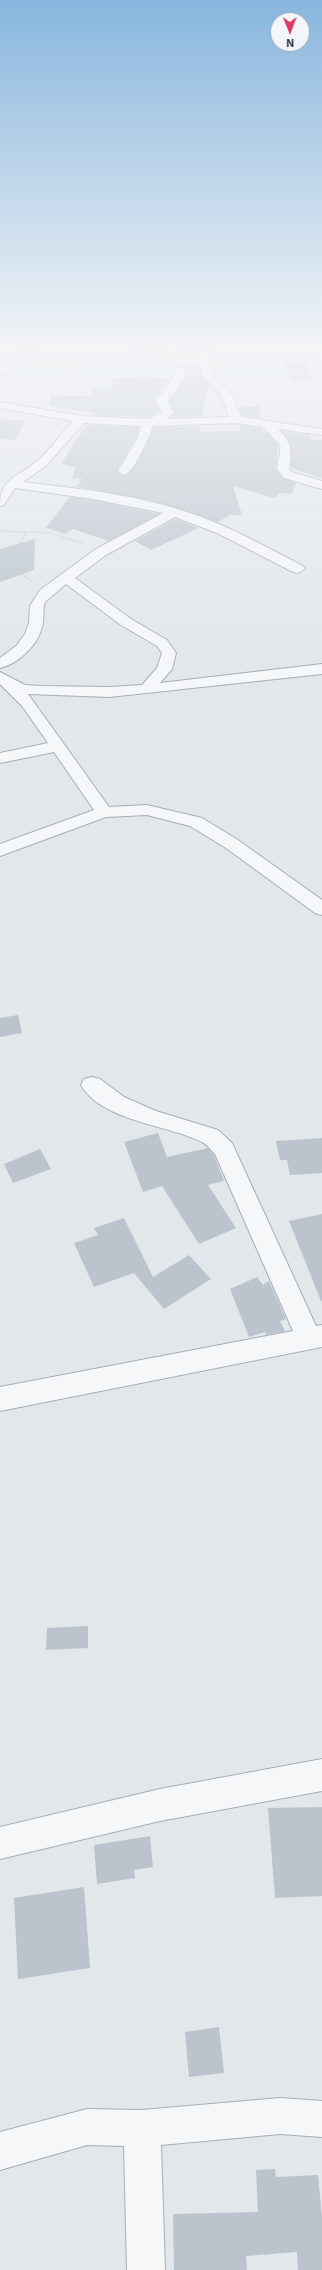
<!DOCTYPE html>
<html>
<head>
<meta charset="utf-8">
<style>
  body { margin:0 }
  #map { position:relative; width:322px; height:2270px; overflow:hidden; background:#e2e7ec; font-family:"Exo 2",sans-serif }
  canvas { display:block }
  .north { position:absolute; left:270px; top:12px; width:40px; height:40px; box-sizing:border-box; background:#f2f6f9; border:1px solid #a1a9b1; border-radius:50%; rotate:179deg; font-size:11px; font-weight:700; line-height:16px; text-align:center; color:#283646 }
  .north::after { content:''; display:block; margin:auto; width:14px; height:18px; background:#dd3b63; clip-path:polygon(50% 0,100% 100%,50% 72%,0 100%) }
</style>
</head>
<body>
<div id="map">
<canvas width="322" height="2270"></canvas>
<div class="north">N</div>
</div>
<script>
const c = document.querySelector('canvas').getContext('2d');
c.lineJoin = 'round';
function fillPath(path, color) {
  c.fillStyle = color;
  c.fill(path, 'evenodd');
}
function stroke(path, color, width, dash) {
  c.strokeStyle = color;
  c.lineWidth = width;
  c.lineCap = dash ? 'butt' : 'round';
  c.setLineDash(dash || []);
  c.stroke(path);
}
fillPath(new Path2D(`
  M 178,350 L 200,350 L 200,355 L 177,354 Z
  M 284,361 L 306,362 L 313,381 L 291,381 Z
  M 175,363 L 200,365 L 200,373 L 210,385 L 202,406 L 205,406 L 202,416 L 171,417 L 175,413 L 169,401 L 177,392 L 188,370 L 183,366 L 178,367 L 173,374 Z
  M 150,377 L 170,379 L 154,400 L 160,411 L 149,417 L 92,415 L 94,413 L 51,406 L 51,396 L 91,396 L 95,388 L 112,389 L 112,378 Z
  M 240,406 L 260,406 L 261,418 L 242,416 Z
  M 0,419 L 25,421 L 15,440 L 0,439 Z
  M 86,425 L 139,427 L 136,438 L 117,470 L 125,476 L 138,462 L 154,427 L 200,426 L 199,432 L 240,431 L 240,425 L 262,428 L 262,432 L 266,432 L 278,445 L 276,470 L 284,479 L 296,483 L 292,494 L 281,493 L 274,498 L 233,486 L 242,515 L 230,515 L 218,522 L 154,501 L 76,487 L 82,479 L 72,478 L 76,467 L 61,464 Z
  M 282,431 L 309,435 L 312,440 L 322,440 L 322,478 L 291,468 L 291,447 Z
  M 69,497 L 93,500 L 159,514 L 109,541 L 73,529 L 66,534 L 46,528 Z
  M 175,519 L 199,528 L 151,550 L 135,541 Z
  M 35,539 L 34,570 L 0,582 L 0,549 Z
  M 18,1015 L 22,1033 L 0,1037 L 0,1018 Z
  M 158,1133 L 167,1157 L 208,1148 L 214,1155 L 224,1181 L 208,1185 L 236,1228 L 199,1244 L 162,1186 L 143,1192 L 124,1142 Z
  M 322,1138 L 322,1173 L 290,1175 L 287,1160 L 280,1160 L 276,1141 Z
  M 40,1149 L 51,1169 L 13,1183 L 4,1164 Z
  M 322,1214 L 322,1301 L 321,1301 L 289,1221 Z
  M 124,1218 L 153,1277 L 189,1255 L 211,1279 L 164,1309 L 134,1273 L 94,1287 L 74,1243 L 98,1235 L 94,1228 Z
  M 257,1277 L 263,1285 L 269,1281 L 286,1319 L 280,1321 L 285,1331 L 266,1335 L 265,1332 L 249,1337 L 230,1289 Z
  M 88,1626 L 88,1648 L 46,1650 L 47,1628 Z
  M 322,1807 L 322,1896 L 275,1898 L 268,1808 Z
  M 150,1836 L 153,1867 L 134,1870 L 135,1878 L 97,1884 L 94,1845 Z
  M 84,1887 L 90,1968 L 18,1979 L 14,1898 Z
  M 219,2027 L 224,2073 L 189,2077 L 185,2032 Z
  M 275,2169 L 276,2177 L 318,2175 L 322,2217 L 322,2270 L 298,2270 L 297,2252 L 246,2256 L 247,2270 L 174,2270 L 173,2214 L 258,2212 L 256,2170 Z`), '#bbc3cc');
const minor = new Path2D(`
  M 25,350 L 36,350 L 0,376 L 0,368 Z
  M 130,350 L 147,350 L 171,355 L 201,357 L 201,350 L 211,350 L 211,372 L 233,396 L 241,417 L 322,429 L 322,435 L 278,429 C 291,442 293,451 289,469 L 292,472 L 322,481 L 322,489 L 284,478 L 277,469 L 280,453 L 279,444 L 263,427 L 236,423 L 153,426 C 149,437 135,472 124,475 L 118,471 L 137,439 L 141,426 L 84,423 L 46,466 L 23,482 C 81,489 141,495 196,515 C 233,528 268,548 303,566 L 305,569 L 298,573 L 293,572 L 217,533 L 175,517 L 106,555 L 75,578 L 131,619 L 167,640 L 176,653 L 172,669 L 160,683 L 322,664 L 322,674 L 109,697 L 28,694 L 109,807 L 147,805 L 202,818 L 238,840 L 322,900 L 322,915 L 315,913 L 226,848 L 190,826 L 147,815 L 106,817 L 0,856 L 0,844 L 94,810 L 54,752 L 0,763 L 0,753 L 48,743 L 22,706 L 0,684 L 0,672 L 25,685 L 41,686 L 109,687 L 142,685 L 157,668 L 162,653 L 157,646 L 121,625 L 66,584 L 45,602 C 42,610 45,619 42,627 C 38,645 18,664 0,668 L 0,658 L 16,646 L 25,634 L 29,623 L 30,606 L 40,590 L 96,549 L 163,513 L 93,499 L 15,488 L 4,505 L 0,506 C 0,477 19,477 37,461 C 50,450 61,434 73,421 L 0,408 L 0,402 L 81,416 L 149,419 L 162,412 L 155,400 L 166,389 L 178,368 L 182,367 L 187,370 L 176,391 L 167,401 L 174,413 L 166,419 L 229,417 L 222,397 L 201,372 L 201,364 L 171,361 L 131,352 Z
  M 92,1077 L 100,1079 L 124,1097 L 156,1111 L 218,1130 L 232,1143 L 316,1326 L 322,1325 L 322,1347 L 0,1411 L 0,1387 L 293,1331 L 215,1154 C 211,1150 207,1144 202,1142 C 169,1125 101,1121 81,1085 L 84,1079 Z
  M 322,1759 L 322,1791 L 160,1821 L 0,1859 L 0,1827 L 160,1789 Z
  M 280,2098 L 322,2101 L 322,2137 L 280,2134 L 161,2145 L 165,2270 L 127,2270 L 124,2146 L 87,2145 L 0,2170 L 0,2132 L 87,2109 L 142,2110 Z`);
stroke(minor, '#a6aeb7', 2);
stroke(new Path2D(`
  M 43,360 L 78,360 L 140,367
  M 20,377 C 36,380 48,383 54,399
  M 68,391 L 145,399
  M 55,400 L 68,391 L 80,375 L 64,361
  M 0,531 L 50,533 L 84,544
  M 26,532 L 13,559 L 18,570 L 32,582`), '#c0c5ca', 1.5, [1.5, 1.5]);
fillPath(minor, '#f5f7f9');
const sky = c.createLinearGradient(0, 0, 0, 667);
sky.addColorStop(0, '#88b6de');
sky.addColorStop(0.52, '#f2f4f6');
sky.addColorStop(1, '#f2f4f600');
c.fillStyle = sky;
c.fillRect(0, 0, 322, 667);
</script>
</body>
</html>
